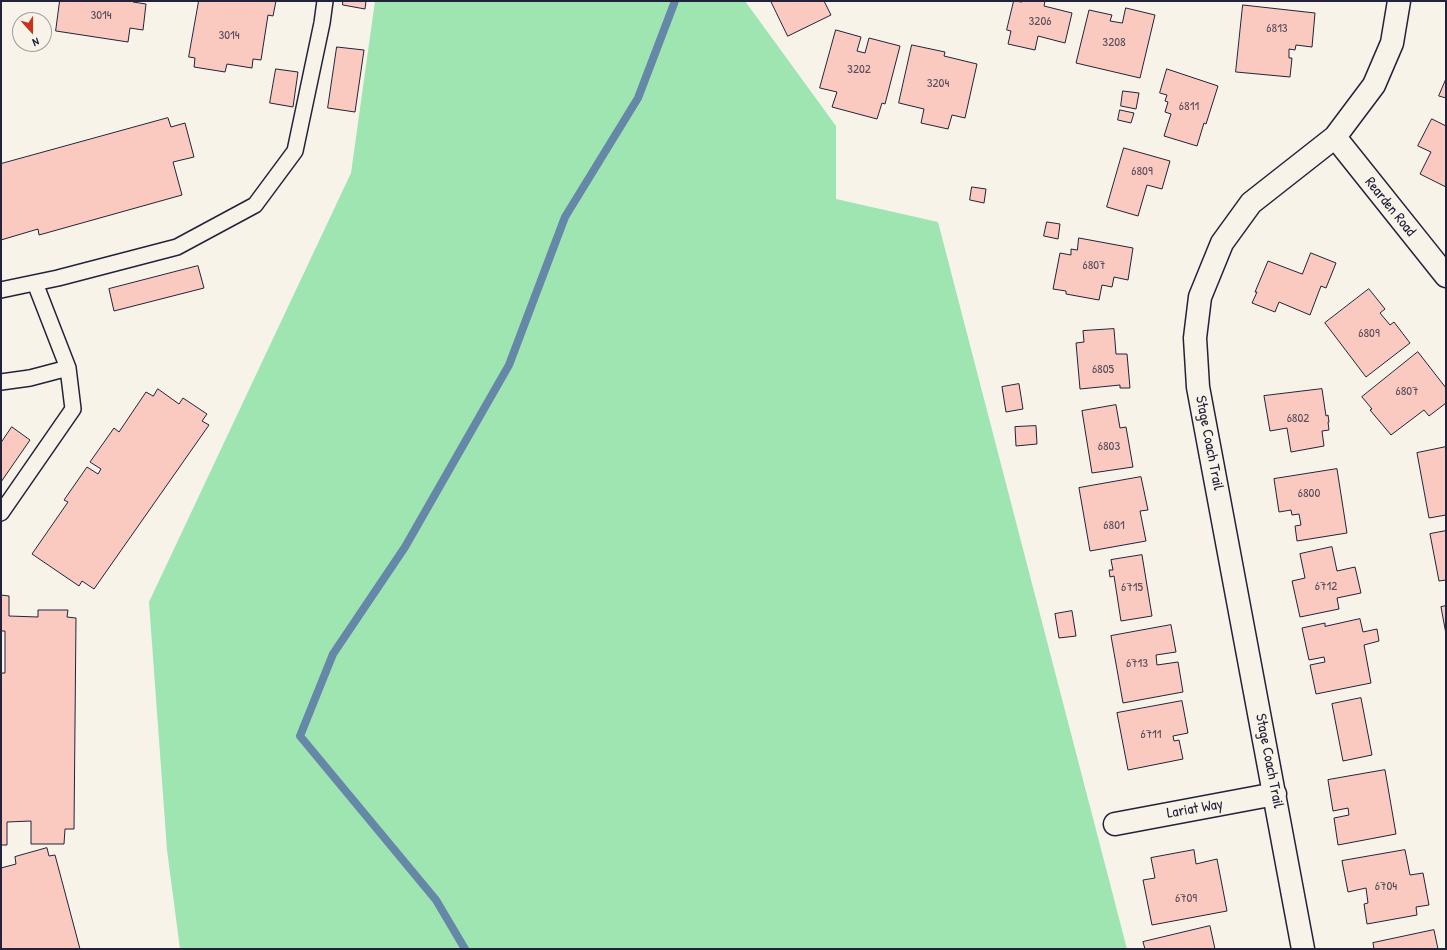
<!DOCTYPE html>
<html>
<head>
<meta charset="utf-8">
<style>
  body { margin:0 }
  #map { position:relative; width:1447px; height:950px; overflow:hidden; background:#f7f3e8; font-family:"Patrick Hand",sans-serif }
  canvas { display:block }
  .frame { position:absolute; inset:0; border:2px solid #22223b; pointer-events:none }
  .north { position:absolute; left:12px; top:12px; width:40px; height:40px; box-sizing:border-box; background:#f7f3e8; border:1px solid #a29fa3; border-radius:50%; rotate:159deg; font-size:11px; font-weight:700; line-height:16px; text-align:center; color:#22223b }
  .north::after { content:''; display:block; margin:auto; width:14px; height:18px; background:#c8321e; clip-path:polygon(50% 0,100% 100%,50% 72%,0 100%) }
</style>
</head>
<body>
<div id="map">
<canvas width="1447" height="950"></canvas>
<div class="frame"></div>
<div class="north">N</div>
</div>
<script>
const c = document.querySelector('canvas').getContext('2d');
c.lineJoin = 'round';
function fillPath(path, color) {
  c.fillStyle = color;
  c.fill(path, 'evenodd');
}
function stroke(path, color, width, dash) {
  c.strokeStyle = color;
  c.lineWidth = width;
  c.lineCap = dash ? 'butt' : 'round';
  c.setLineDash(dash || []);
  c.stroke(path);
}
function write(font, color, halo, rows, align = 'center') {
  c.font = font + ' "Patrick Hand",sans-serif';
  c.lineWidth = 3.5;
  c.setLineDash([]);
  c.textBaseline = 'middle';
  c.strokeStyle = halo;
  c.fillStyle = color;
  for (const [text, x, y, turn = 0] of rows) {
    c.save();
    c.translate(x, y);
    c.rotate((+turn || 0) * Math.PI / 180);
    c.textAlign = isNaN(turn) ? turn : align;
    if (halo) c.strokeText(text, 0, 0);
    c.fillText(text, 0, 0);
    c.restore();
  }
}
fillPath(new Path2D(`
  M 375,1 L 745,1 L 836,126 L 836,199 L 938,222 L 1127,949 L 180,949 L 167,850 L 149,602 L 351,173 Z`), '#9fe5b2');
stroke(new Path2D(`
  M 465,949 L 436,900 L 300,736 L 333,654 L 405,547 L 509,365 L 565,217 L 638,98 L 675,1`), '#6587a8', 8);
const building = new Path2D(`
  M 60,1 L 133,1 L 133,2 L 146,4 L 143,30 L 130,28 L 128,42 L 56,31 Z
  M 199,1 L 276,1 L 273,16 L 268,15 L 261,60 L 253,59 L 252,68 L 227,64 L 225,72 L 194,67 L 195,58 L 189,57 Z
  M 343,1 L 366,1 L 365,9 L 343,5 Z
  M 771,1 L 824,1 L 831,15 L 788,36 Z
  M 1014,1 L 1022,2 L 1022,1 L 1045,1 L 1044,6 L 1072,13 L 1065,43 L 1038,36 L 1035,50 L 1008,44 L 1011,31 L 1007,30 Z
  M 1243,5 L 1315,13 L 1312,47 L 1296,45 L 1295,50 L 1289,49 L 1289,58 L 1292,58 L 1290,77 L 1236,72 Z
  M 1126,8 L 1155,15 L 1140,78 L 1076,63 L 1089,10 L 1112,15 L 1110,21 L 1122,23 Z
  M 836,30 L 861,37 L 857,51 L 865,53 L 869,38 L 900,46 L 885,104 L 882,103 L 877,119 L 832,107 L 837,92 L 820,88 Z
  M 912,45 L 945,52 L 944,56 L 977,64 L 965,118 L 952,115 L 948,129 L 921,123 L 924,109 L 899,103 Z
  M 337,47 L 364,50 L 355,112 L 328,108 Z
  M 276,69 L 298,72 L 293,107 L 270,103 Z
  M 1167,69 L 1218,86 L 1206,124 L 1204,123 L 1197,146 L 1164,136 L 1171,114 L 1165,112 L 1168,102 L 1165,101 L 1167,95 L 1160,93 Z
  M 1446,79 L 1446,98 L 1439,96 Z
  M 1123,91 L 1139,93 L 1136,109 L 1121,106 Z
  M 1120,110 L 1134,113 L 1131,123 L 1118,120 Z
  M 168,118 L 171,127 L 185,123 L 194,157 L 173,162 L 182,195 L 39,235 L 38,229 L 1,240 L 1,164 Z
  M 1432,119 L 1446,126 L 1446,187 L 1420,174 L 1431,152 L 1418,146 Z
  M 1124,148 L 1170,161 L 1162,189 L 1147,185 L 1138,216 L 1107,207 Z
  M 972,187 L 986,189 L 984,203 L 970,200 Z
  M 1047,222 L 1060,224 L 1058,239 L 1044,236 Z
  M 1079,238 L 1133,248 L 1128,280 L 1114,277 L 1112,287 L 1102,285 L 1099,300 L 1066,294 L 1066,291 L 1053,289 L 1060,253 L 1071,255 L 1071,249 L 1077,250 Z
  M 1311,253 L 1336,263 L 1326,288 L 1321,286 L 1310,315 L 1279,302 L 1275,312 L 1252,303 L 1257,292 L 1255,292 L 1268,261 L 1302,274 Z
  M 198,266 L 204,288 L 114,311 L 109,289 Z
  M 1369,289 L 1385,309 L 1380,313 L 1390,325 L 1394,322 L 1410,343 L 1366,377 L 1325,323 Z
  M 1114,329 L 1116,354 L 1127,354 L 1130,388 L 1120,388 L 1120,385 L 1080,389 L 1076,343 L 1084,342 L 1083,331 Z
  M 1418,352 L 1446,388 L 1446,403 L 1429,416 L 1424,410 L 1391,435 L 1370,410 L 1372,409 L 1362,397 Z
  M 1019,384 L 1023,409 L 1006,412 L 1002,387 Z
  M 158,389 L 179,404 L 183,398 L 207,414 L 202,421 L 209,425 L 94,589 L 82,581 L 79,586 L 32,554 L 68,502 L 64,500 L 87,467 L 98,474 L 101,469 L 90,462 L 114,428 L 119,432 L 146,392 L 153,396 Z
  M 1322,389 L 1326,416 L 1328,415 L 1329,422 L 1328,422 L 1329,430 L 1322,431 L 1324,446 L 1291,452 L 1287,428 L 1270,431 L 1264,396 Z
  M 1116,405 L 1120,428 L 1126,427 L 1133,467 L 1092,473 L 1082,411 Z
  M 1036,426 L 1037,444 L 1016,446 L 1015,427 Z
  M 12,427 L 30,440 L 1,482 L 1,443 Z
  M 1446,447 L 1446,515 L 1429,518 L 1417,453 Z
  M 1337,469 L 1347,533 L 1297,541 L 1295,526 L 1301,525 L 1299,514 L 1292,515 L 1291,510 L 1279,512 L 1274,479 Z
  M 1141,477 L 1148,510 L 1140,511 L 1146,541 L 1090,551 L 1079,488 Z
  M 1446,531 L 1446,580 L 1439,581 L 1430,534 Z
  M 1332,547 L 1337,571 L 1355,567 L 1361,593 L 1337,598 L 1339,609 L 1300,617 L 1292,581 L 1305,578 L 1300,554 Z
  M 1142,555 L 1152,616 L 1121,621 L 1114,576 L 1110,577 L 1109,570 L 1113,570 L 1111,560 Z
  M 1,595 L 9,596 L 9,616 L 38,617 L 38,610 L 68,610 L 67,617 L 76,618 L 74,829 L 65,829 L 64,844 L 31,844 L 31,821 L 7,822 L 7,845 L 1,845 L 1,673 L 5,673 L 5,631 L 1,631 Z
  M 1446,606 L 1446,634 L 1441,607 Z
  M 1072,611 L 1076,636 L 1059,638 L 1055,614 Z
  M 1360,619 L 1363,632 L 1377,629 L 1379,641 L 1364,645 L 1371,683 L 1316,694 L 1310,665 L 1325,662 L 1324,657 L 1309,660 L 1302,628 L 1325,623 L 1325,626 Z
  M 1171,625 L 1176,652 L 1156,655 L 1157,665 L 1178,662 L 1183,692 L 1123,703 L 1111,636 Z
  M 1361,698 L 1372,755 L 1343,761 L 1332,704 Z
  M 1182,701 L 1188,733 L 1173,736 L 1174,741 L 1179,740 L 1183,759 L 1128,770 L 1117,713 Z
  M 1385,770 L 1396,834 L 1338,845 L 1334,818 L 1349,815 L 1348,808 L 1333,811 L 1328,780 Z
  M 47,848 L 49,856 L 55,855 L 80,949 L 1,949 L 1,868 L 16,864 L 15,857 Z
  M 1194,850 L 1196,864 L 1217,859 L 1227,911 L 1152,925 L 1143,880 L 1155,878 L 1151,858 Z
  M 1405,850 L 1410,875 L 1423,873 L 1429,905 L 1416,907 L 1417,915 L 1367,924 L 1364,904 L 1368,903 L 1366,888 L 1348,892 L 1342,861 Z
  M 1210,926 L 1215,949 L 1145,949 L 1143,942 Z
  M 1434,930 L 1438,949 L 1374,949 L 1373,943 Z`);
fillPath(building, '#facac0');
stroke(building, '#22223b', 1);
const lane = new Path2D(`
  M 1,290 L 58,278 L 177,247 L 255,205 L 295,151 L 322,23 L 325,1
  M 1,382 L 30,378 L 68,368 L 35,283
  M 1,513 L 73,409 L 68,368`);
const street = new Path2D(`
  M 1335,137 L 1446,276
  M 1115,824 L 1275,794
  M 1303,949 L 1198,387 L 1195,338 L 1200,297 L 1222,243 L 1251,203 L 1335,137 L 1374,85 L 1392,43 L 1399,1`);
stroke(lane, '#22223b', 18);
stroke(street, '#22223b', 25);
stroke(lane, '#f7f3e8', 15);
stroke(street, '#f7f3e8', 22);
write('13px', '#584c5c', null, [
  ["3014",101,16],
  ["3206",1040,22],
  ["6813",1277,29],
  ["3014",229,36],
  ["3208",1114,43],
  ["3202",859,70],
  ["3204",938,84],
  ["6811",1189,107],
  ["6809",1142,172],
  ["6807",1094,266],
  ["6809",1369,334],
  ["6805",1103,370],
  ["6807",1407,392],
  ["6802",1298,419],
  ["6803",1109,447],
  ["6800",1309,494],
  ["6801",1114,526],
  ["6712",1326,587],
  ["6715",1132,588],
  ["6713",1137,664],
  ["6711",1151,735],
  ["6704",1386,887],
  ["6709",1186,899]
]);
write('15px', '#22223b', '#f7f3e8', [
  ["Rearden Road",1390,207,51],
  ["Stage Coach Trail",1209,443,79],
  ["Stage Coach Trail",1269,761,79],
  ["Lariat Way",1195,809,-10]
]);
</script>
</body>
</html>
